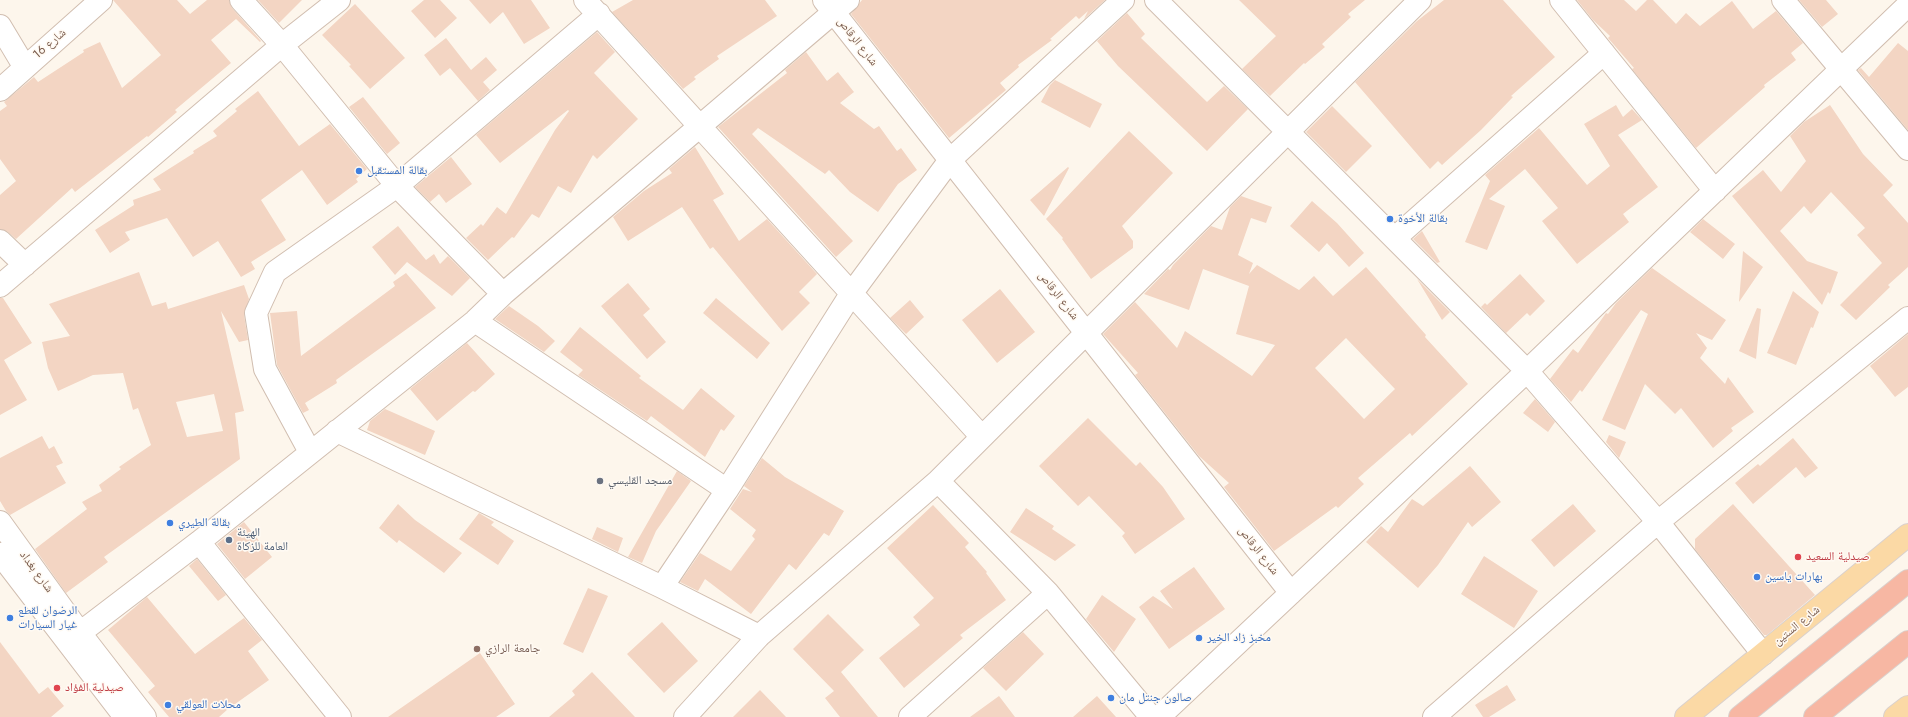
<!DOCTYPE html>
<html>
<head>
<meta charset="utf-8">
<style>
  body { margin:0 }
  canvas { display:block; background:#fdf6ec }
</style>
</head>
<body>
<canvas width="1908" height="717"></canvas>
<script>
const c = document.querySelector('canvas').getContext('2d');
c.lineJoin = 'round';
function fillPath(path, color) {
  c.fillStyle = color;
  c.fill(path, 'evenodd');
}
function stroke(path, color, width, dash) {
  c.strokeStyle = color;
  c.lineWidth = width;
  c.lineCap = dash ? 'butt' : 'round';
  c.setLineDash(dash || []);
  c.stroke(path);
}
function write(font, color, halo, rows, align = 'center') {
  c.font = font + ' Jost,"Noto Naskh Arabic",sans-serif';
  c.lineWidth = 3;
  c.setLineDash([]);
  c.textBaseline = 'middle';
  c.strokeStyle = halo;
  c.fillStyle = color;
  for (const [text, x, y, turn = 0] of rows) {
    c.save();
    c.translate(x, y);
    c.rotate((+turn || 0) * Math.PI / 180);
    c.textAlign = isNaN(turn) ? turn : align;
    if (halo) c.strokeText(text, 0, 0);
    c.fillText(text, 0, 0);
    c.restore();
  }
}
fillPath(new Path2D(`
  M 113,0 L 177,0 L 190,14 L 207,0 L 229,0 L 232,8 L 261,41 L 260,42 L 236,19 L 211,40 L 231,63 L 175,110 L 177,112 L 148,137 L 147,136 L 75,192 L 72,188 L 16,239 L 8,232 L 0,229 L 0,195 L 16,181 L 0,159 L 0,111 L 7,106 L 4,102 L 34,77 L 38,82 L 84,52 L 83,50 L 100,42 L 122,88 L 161,55 Z
  M 258,0 L 302,0 L 279,23 Z
  M 424,0 L 440,0 L 457,18 L 435,38 L 411,11 Z
  M 469,0 L 531,0 L 550,28 L 524,44 L 503,12 L 490,24 Z
  M 633,0 L 765,0 L 777,16 L 717,56 L 719,59 L 694,77 L 696,79 L 683,89 L 612,12 Z
  M 862,0 L 1105,0 L 1084,19 L 1088,11 L 1079,19 L 1076,16 L 1050,39 L 1052,40 L 1018,65 L 1019,67 L 1000,83 L 1006,90 L 949,138 L 851,14 Z
  M 1239,0 L 1365,0 L 1348,14 L 1351,17 L 1322,44 L 1325,47 L 1305,64 L 1304,63 L 1270,96 L 1242,69 L 1276,36 Z
  M 1444,0 L 1503,0 L 1555,57 L 1511,96 L 1513,97 L 1481,130 L 1442,165 L 1438,161 L 1430,169 L 1355,82 L 1417,21 Z
  M 1577,0 L 1624,0 L 1636,11 L 1647,0 L 1653,0 L 1676,24 L 1686,13 L 1700,26 L 1732,1 L 1753,29 L 1776,11 L 1803,43 L 1791,53 L 1796,60 L 1764,85 L 1765,87 L 1696,148 L 1632,69 L 1634,68 L 1608,38 L 1610,36 L 1593,20 Z
  M 1799,0 L 1826,0 L 1838,14 L 1822,27 Z
  M 355,4 L 405,58 L 370,89 L 349,66 L 351,65 L 322,35 Z
  M 1127,13 L 1145,34 L 1141,38 L 1207,102 L 1224,86 L 1248,109 L 1207,151 L 1118,66 L 1097,41 Z
  M 597,32 L 615,52 L 594,73 L 638,119 L 597,159 L 593,155 L 571,193 L 558,186 L 539,218 L 532,214 L 514,238 L 512,237 L 488,260 L 466,238 L 481,224 L 483,226 L 497,207 L 506,214 L 555,130 L 569,111 L 568,110 L 500,163 L 476,135 Z
  M 446,38 L 471,70 L 486,57 L 497,70 L 483,82 L 490,90 L 478,101 L 450,68 L 440,76 L 424,55 Z
  M 1898,43 L 1908,51 L 1908,130 L 1858,70 L 1861,68 L 1869,77 Z
  M 806,52 L 827,81 L 838,72 L 854,92 L 840,103 L 874,129 L 879,126 L 897,151 L 901,148 L 917,170 L 898,184 L 878,212 L 850,192 L 829,170 L 825,174 L 758,128 L 752,134 L 853,241 L 836,257 L 718,127 L 787,73 L 785,70 Z
  M 1055,80 L 1102,104 L 1090,128 L 1041,102 L 1050,85 Z
  M 258,91 L 299,146 L 330,124 L 367,169 L 356,179 L 358,182 L 327,205 L 302,170 L 261,200 L 286,240 L 251,262 L 255,269 L 241,277 L 218,241 L 193,257 L 167,218 L 125,232 L 130,240 L 110,253 L 95,230 L 134,205 L 133,200 L 161,190 L 153,179 L 194,153 L 193,151 L 217,136 L 213,131 L 237,111 L 235,109 Z
  M 363,97 L 400,143 L 387,154 L 349,107 Z
  M 1616,105 L 1623,117 L 1632,109 L 1642,120 L 1618,135 L 1658,187 L 1623,214 L 1629,222 L 1577,264 L 1542,221 L 1558,208 L 1525,169 L 1489,199 L 1505,206 L 1487,250 L 1465,242 L 1490,181 L 1485,175 L 1539,128 L 1587,185 L 1610,166 L 1584,124 Z
  M 1830,105 L 1863,154 L 1893,185 L 1883,195 L 1908,223 L 1908,267 L 1888,285 L 1890,287 L 1856,320 L 1840,305 L 1882,263 L 1857,235 L 1865,228 L 1831,192 L 1811,214 L 1804,206 L 1780,231 L 1807,261 L 1838,272 L 1830,294 L 1828,292 L 1822,305 L 1732,196 L 1763,170 L 1781,192 L 1806,161 L 1790,136 L 1804,122 Z
  M 1332,106 L 1372,146 L 1346,172 L 1306,132 Z
  M 1129,131 L 1173,173 L 1122,226 L 1133,241 L 1133,248 L 1091,279 L 1062,239 L 1063,238 L 1046,219 Z
  M 695,147 L 724,194 L 713,200 L 739,241 L 767,219 L 817,274 L 799,292 L 810,303 L 782,331 L 713,247 L 710,249 L 682,207 L 628,241 L 613,217 L 644,191 L 672,173 L 669,169 Z
  M 451,157 L 472,184 L 446,203 L 439,194 L 430,202 L 415,187 Z
  M 1068,167 L 1069,168 L 1044,216 L 1030,200 Z
  M 1241,196 L 1272,207 L 1266,223 L 1251,218 L 1238,255 L 1253,263 L 1249,274 L 1257,265 L 1299,290 L 1314,276 L 1333,296 L 1366,267 L 1426,335 L 1425,337 L 1468,384 L 1412,436 L 1410,433 L 1358,478 L 1364,484 L 1338,508 L 1336,506 L 1274,551 L 1224,487 L 1229,483 L 1199,456 L 1135,375 L 1138,373 L 1103,334 L 1135,302 L 1177,348 L 1185,331 L 1252,376 L 1275,345 L 1236,334 L 1249,286 L 1203,269 L 1189,310 L 1144,294 L 1168,269 L 1170,270 L 1173,265 L 1211,226 L 1222,230 L 1230,207 ZM 1346,338 L 1395,389 L 1364,419 L 1315,368 Z
  M 1312,201 L 1337,223 L 1364,253 L 1349,267 L 1327,243 L 1319,252 L 1290,226 Z
  M 1703,219 L 1735,244 L 1723,259 L 1690,232 Z
  M 398,226 L 426,260 L 434,254 L 440,264 L 448,256 L 470,278 L 452,296 L 407,262 L 395,275 L 372,247 Z
  M 1422,231 L 1440,262 L 1437,263 L 1413,239 Z
  M 1743,251 L 1763,267 L 1739,302 Z
  M 1652,268 L 1726,320 L 1712,340 L 1696,333 L 1707,348 L 1700,358 L 1725,384 L 1728,377 L 1754,412 L 1731,428 L 1733,431 L 1713,448 L 1681,408 L 1675,414 L 1645,384 L 1625,430 L 1602,420 L 1648,314 L 1641,310 L 1582,392 L 1580,390 L 1571,402 L 1550,379 L 1573,349 L 1578,353 L 1606,313 L 1608,314 L 1616,303 Z
  M 139,272 L 152,306 L 166,302 L 168,309 L 244,285 L 249,299 L 244,315 L 248,340 L 239,342 L 221,311 L 244,411 L 235,413 L 240,459 L 104,557 L 108,562 L 66,593 L 35,549 L 87,509 L 82,502 L 102,491 L 99,485 L 121,469 L 119,467 L 151,445 L 138,408 L 133,410 L 123,373 L 93,375 L 58,391 L 48,368 L 42,342 L 70,336 L 49,304 ZM 214,394 L 223,431 L 187,437 L 176,402 Z
  M 406,273 L 436,308 L 336,380 L 337,383 L 305,403 L 309,410 L 303,413 L 277,365 L 270,313 L 297,311 L 301,356 L 395,286 L 393,282 Z
  M 1520,274 L 1545,301 L 1530,316 L 1527,313 L 1506,333 L 1481,307 L 1485,303 L 1487,305 Z
  M 1417,279 L 1450,312 L 1442,320 Z
  M 628,283 L 650,309 L 643,315 L 666,342 L 647,359 L 601,306 Z
  M 1000,289 L 1035,332 L 997,363 L 962,320 Z
  M 1793,291 L 1819,312 L 1813,328 L 1811,327 L 1796,365 L 1767,353 Z
  M 0,298 L 3,298 L 32,343 L 4,360 L 27,400 L 0,415 Z
  M 716,298 L 770,343 L 757,359 L 703,313 Z
  M 910,300 L 924,317 L 906,334 L 890,318 Z
  M 509,306 L 538,326 L 555,341 L 544,352 L 495,319 Z
  M 1757,308 L 1761,309 L 1756,359 L 1739,351 Z
  M 580,327 L 641,376 L 639,378 L 683,410 L 701,388 L 735,416 L 724,431 L 721,429 L 705,457 L 651,416 L 647,421 L 578,375 L 583,370 L 560,352 Z
  M 1908,334 L 1908,387 L 1895,397 L 1870,366 Z
  M 467,343 L 495,374 L 475,392 L 473,391 L 437,421 L 410,389 Z
  M 1535,399 L 1555,422 L 1548,432 L 1523,413 Z
  M 385,409 L 435,431 L 425,455 L 367,430 L 370,421 Z
  M 1088,418 L 1136,466 L 1140,462 L 1163,487 L 1185,519 L 1135,554 L 1122,536 L 1125,533 L 1089,496 L 1078,506 L 1039,466 Z
  M 1609,435 L 1626,442 L 1619,458 L 1606,442 Z
  M 42,436 L 49,449 L 54,446 L 63,463 L 56,466 L 66,483 L 10,515 L 6,511 L 0,501 L 0,458 Z
  M 1793,438 L 1818,468 L 1805,478 L 1796,467 L 1753,504 L 1735,483 L 1758,464 L 1760,466 Z
  M 762,458 L 785,477 L 844,511 L 829,536 L 824,533 L 796,570 L 789,564 L 751,614 L 705,579 L 698,591 L 680,582 L 700,553 L 731,571 L 755,539 L 752,536 L 756,530 L 730,509 L 743,489 L 752,492 L 744,486 Z
  M 1470,466 L 1501,502 L 1472,527 L 1468,522 L 1438,565 L 1418,588 L 1366,542 L 1381,526 L 1388,532 L 1412,499 L 1423,506 Z
  M 677,471 L 691,481 L 656,531 L 642,563 L 628,557 Z
  M 398,504 L 415,520 L 462,553 L 444,573 L 399,540 L 397,543 L 379,528 Z
  M 1573,504 L 1596,531 L 1554,567 L 1531,540 Z
  M 1733,504 L 1815,595 L 1767,635 L 1764,635 L 1695,549 L 1695,539 Z
  M 933,505 L 969,543 L 965,547 L 987,572 L 986,573 L 1006,600 L 960,635 L 963,638 L 904,688 L 879,658 L 920,625 L 913,617 L 934,598 L 887,548 Z
  M 1026,508 L 1054,526 L 1052,529 L 1076,545 L 1055,561 L 1010,532 Z
  M 479,513 L 494,522 L 491,525 L 514,541 L 498,565 L 459,539 Z
  M 244,522 L 272,557 L 245,579 L 217,544 Z
  M 597,527 L 623,538 L 618,552 L 592,539 Z
  M 1484,556 L 1538,591 L 1514,628 L 1461,594 Z
  M 197,559 L 226,595 L 218,601 L 189,566 Z
  M 1194,567 L 1225,609 L 1169,649 L 1139,607 L 1153,596 L 1173,609 L 1160,591 Z
  M 588,588 L 608,596 L 583,653 L 563,644 Z
  M 1102,595 L 1136,619 L 1114,652 L 1086,619 Z
  M 147,597 L 195,654 L 244,618 L 262,640 L 248,651 L 269,680 L 228,709 L 219,717 L 169,717 L 148,692 L 155,686 L 108,630 Z
  M 828,614 L 864,650 L 841,672 L 878,717 L 840,717 L 825,698 L 834,691 L 793,649 Z
  M 662,622 L 698,661 L 664,693 L 627,654 Z
  M 1023,632 L 1044,654 L 1006,691 L 983,668 Z
  M 0,642 L 39,694 L 48,687 L 64,706 L 51,717 L 0,717 Z
  M 480,653 L 515,704 L 496,717 L 388,717 Z
  M 592,672 L 635,717 L 549,717 L 575,695 L 572,691 Z
  M 1507,685 L 1516,700 L 1489,717 L 1483,717 L 1475,705 Z
  M 760,690 L 786,717 L 733,717 Z
  M 999,696 L 1015,717 L 970,717 Z
  M 1097,696 L 1116,717 L 1073,717 Z`), '#f3d5c3');
const minor = new Path2D(`
  M 241,0 L 282,45 L 397,186 L 503,294
  M 585,0 L 982,437
  M 824,0 L 1291,593
  M 1156,0 L 1527,371 L 1658,522 L 1763,654
  M 1561,0 L 1715,191
  M 1783,0 L 1908,149
  M 0,26 L 24,66
  M 0,90 L 101,0
  M 1395,238 L 1604,53
  M 0,241 L 25,265
  M 0,286 L 282,45 L 339,0
  M 475,321 L 727,490
  M 337,431 L 662,587 L 759,636
  M 310,452 L 265,369 L 256,313 L 275,272 L 397,186 L 599,14
  M 938,481 L 1048,593 L 1151,717
  M 0,522 L 80,633 L 145,717
  M 199,542 L 340,717
  M 0,554 L 125,717
  M 662,587 L 727,490 L 851,294 L 950,160 L 1123,0
  M 68,642 L 199,542 L 475,321 L 503,294 L 848,0
  M 685,717 L 759,636 L 938,481 L 1420,0
  M 910,717 L 1048,593
  M 1159,717 L 1527,371 L 1908,5
  M 1434,717 L 1658,522 L 1908,318`);
const major = new Path2D(`
  M 1686,717 L 1908,535
  M 1895,717 L 1908,707`);
const highway = new Path2D(`
  M 1740,717 L 1908,581
  M 1815,717 L 1908,642`);
stroke(minor, '#d1beb0', 24);
stroke(major, '#dad1cd', 24);
stroke(highway, '#dad1cd', 24);
stroke(minor, '#fff', 22);
stroke(major, '#fbd9a5', 22);
stroke(highway, '#f7b7a3', 22);
for (const [x, y, r, color] of [
  [359,171,4,"#3f7fe0"],
  [1390,219,4,"#3f7fe0"],
  [600,481,4,"#6b7280"],
  [170,523,4,"#3f7fe0"],
  [229,540,4,"#5c6f8a"],
  [1798,557,4,"#e0444e"],
  [1757,577,4,"#3f7fe0"],
  [10,618,4,"#3f7fe0"],
  [1199,638,4,"#3f7fe0"],
  [477,649,4,"#8d6e63"],
  [57,688,4,"#e0444e"],
  [1111,698,4,"#3f7fe0"],
  [168,705,4,"#3f7fe0"]
]) {
  const dot = new Path2D();
  dot.arc(x, y, r, 0, 2 * Math.PI);
  c.fillStyle = color;
  c.fill(dot);
  stroke(dot, '#fffaf3', 1.5);
}
write('12px', '#7a5c4d', '#fffaf3', [
  ["شارع الرقاص",857,42,52],
  ["شارع 16",50,44,-41],
  ["شارع الرقاص",1058,296,52],
  ["شارع الرقاص",1258,551,52],
  ["شارع بغداد",36,572,54],
  ["شارع الستين",1797,626,-39]
]);
write('12px', '#366cbe', '#fffaf3', [
  ["بقالة المستقبل",367,171],
  ["بقالة الأخوة",1398,219],
  ["بقالة الطيري",178,523],
  ["بهارات ياسين",1765,577],
  ["الرضوان لقطع",18,611],
  ["غيار السيارات",18,625],
  ["مخبز زاد الخير",1207,638],
  ["صالون جنتل مان",1119,698],
  ["محلات العولقي",176,705]
], 'left');
write('12px', '#5b616d', '#fffaf3', [
  ["مسجد القليسي",608,481]
], 'left');
write('12px', '#4e5e75', '#fffaf3', [
  ["الهيئة",237,533],
  ["العامة للزكاة",237,547]
], 'left');
write('12px', '#be3a42', '#fffaf3', [
  ["صيدلية السعيد",1806,557],
  ["صيدلية الفؤاد",65,688]
], 'left');
write('12px', '#785e54', '#fffaf3', [
  ["جامعة الرازي",485,649]
], 'left');
</script>
</body>
</html>
